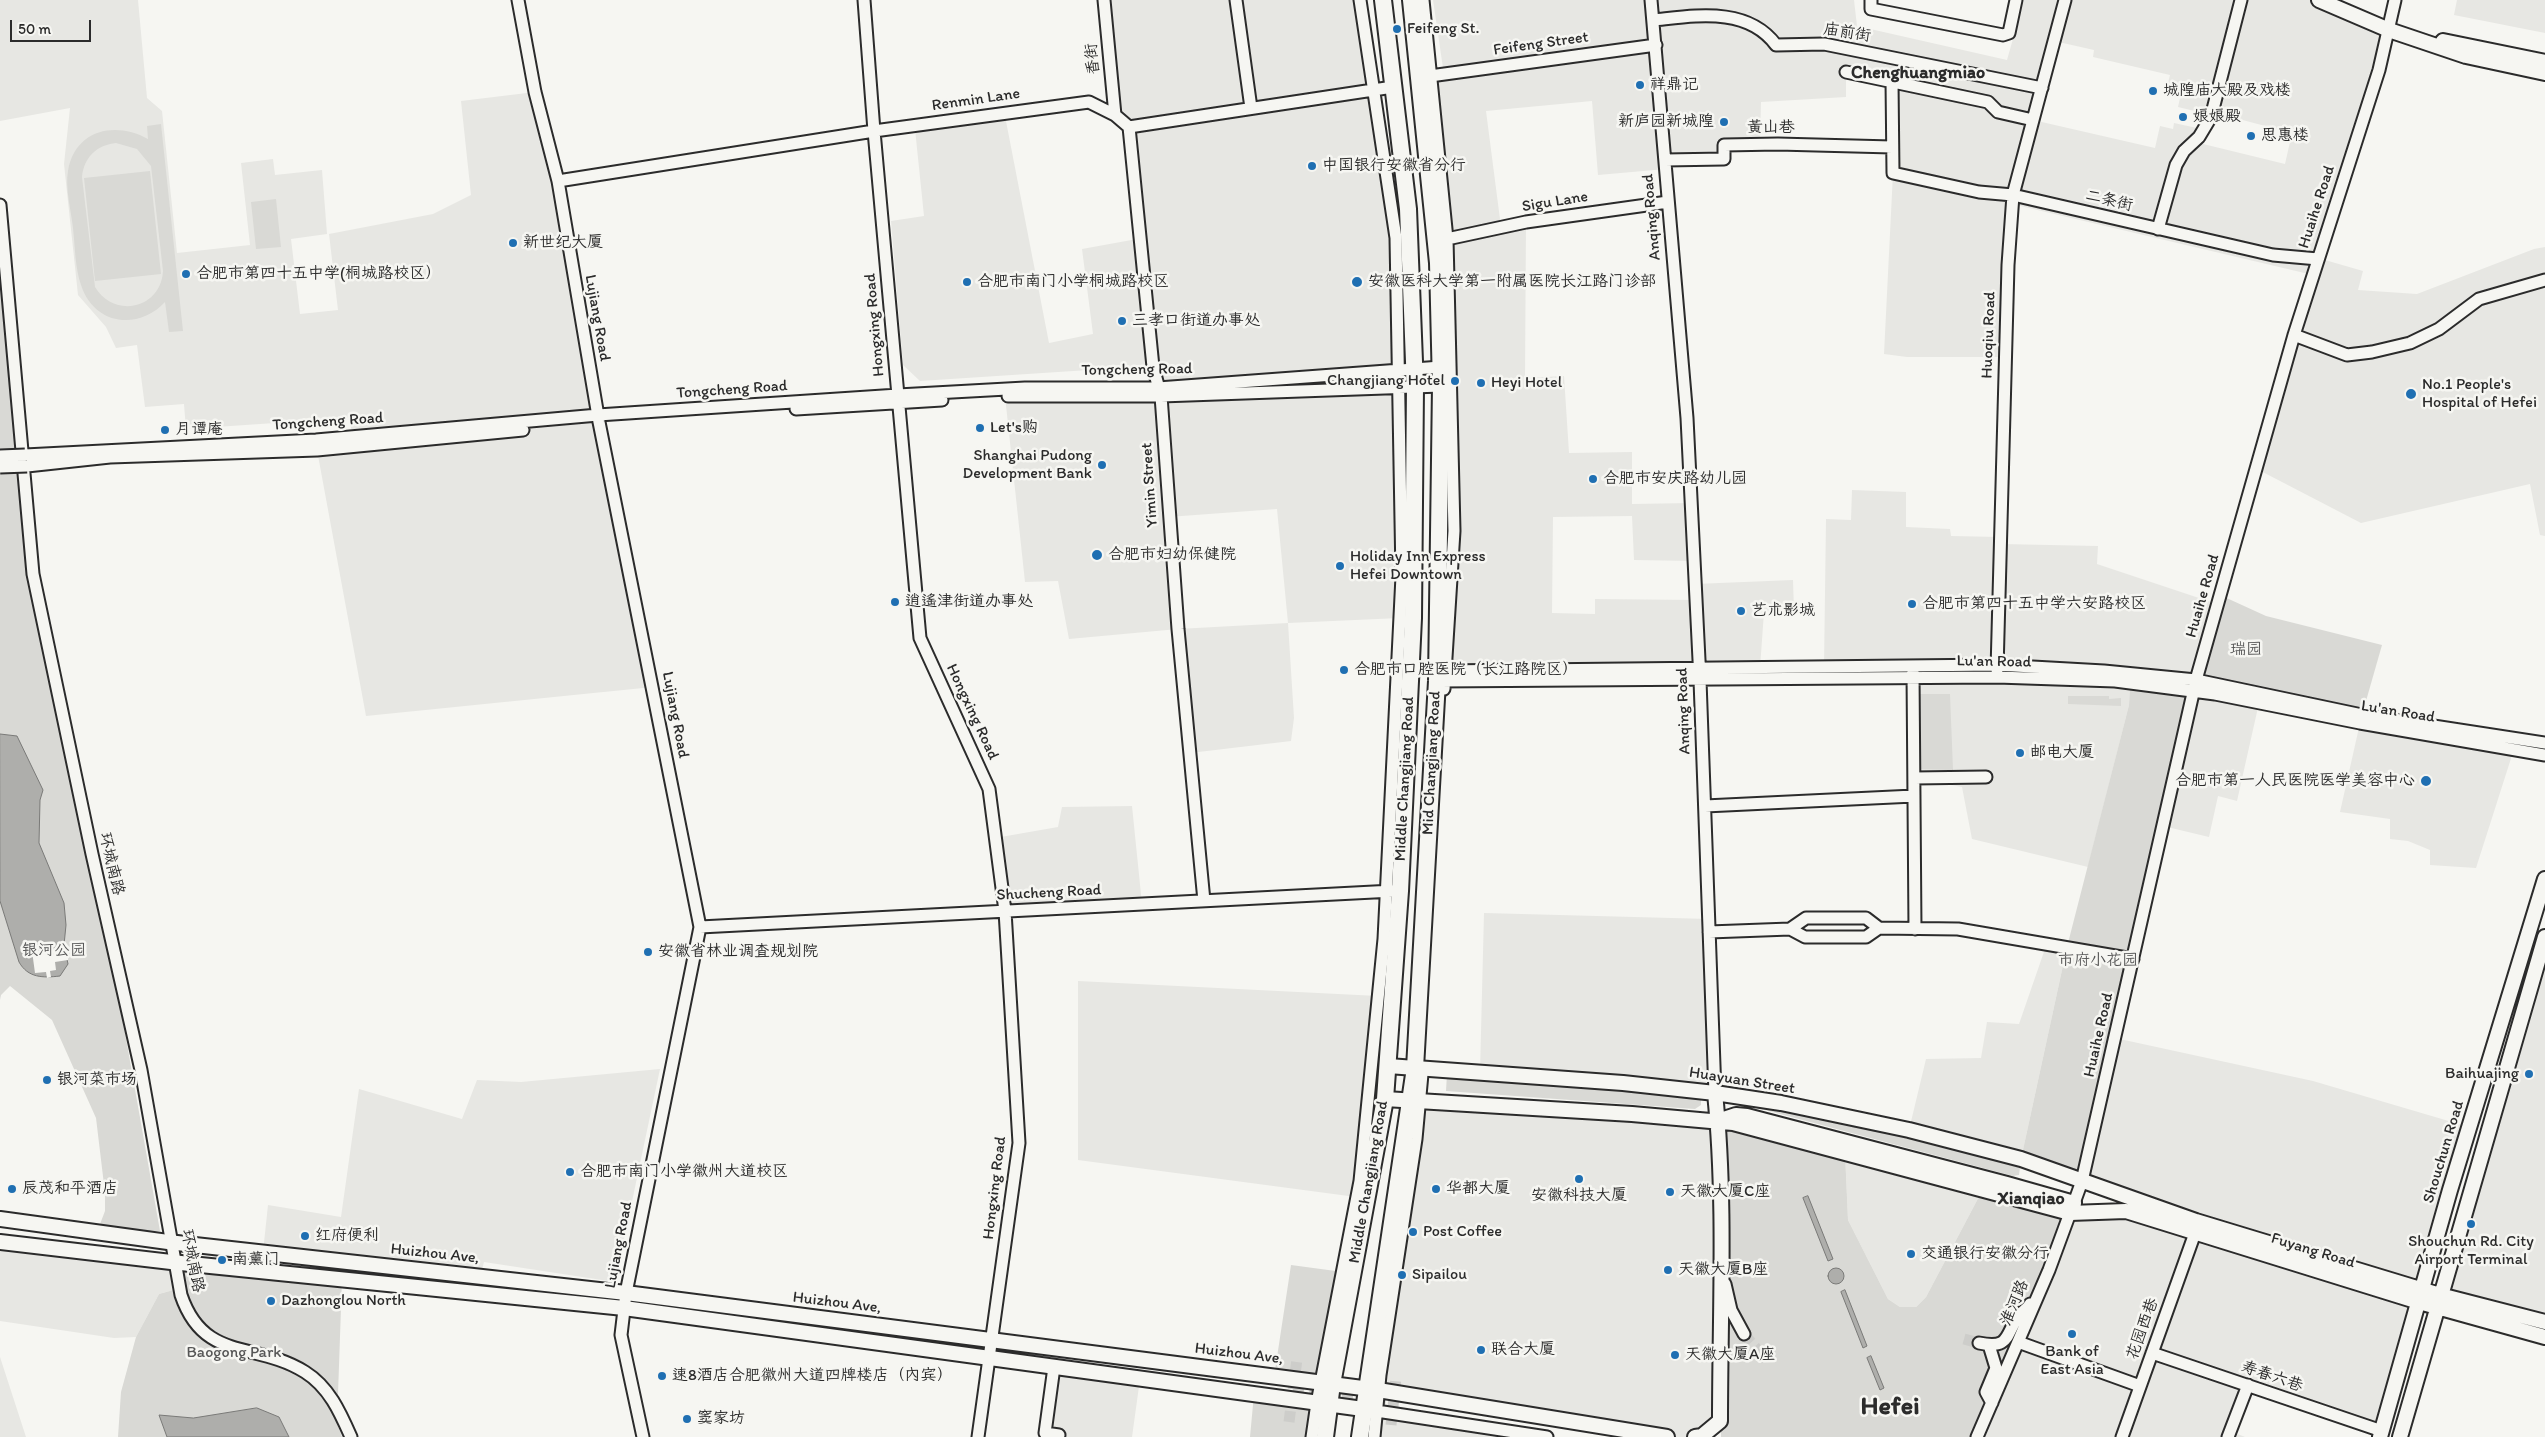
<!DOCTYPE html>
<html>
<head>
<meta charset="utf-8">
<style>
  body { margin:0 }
  #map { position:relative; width:2545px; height:1437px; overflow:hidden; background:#f6f6f2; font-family:Itim,sans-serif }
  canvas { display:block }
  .scale { position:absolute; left:10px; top:20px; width:81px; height:22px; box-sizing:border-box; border:2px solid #2b2b2b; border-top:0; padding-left:6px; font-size:15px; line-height:18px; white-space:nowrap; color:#2b2b2b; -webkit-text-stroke:4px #f6f6f2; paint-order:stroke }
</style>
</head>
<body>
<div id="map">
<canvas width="2545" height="1437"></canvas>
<div class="scale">50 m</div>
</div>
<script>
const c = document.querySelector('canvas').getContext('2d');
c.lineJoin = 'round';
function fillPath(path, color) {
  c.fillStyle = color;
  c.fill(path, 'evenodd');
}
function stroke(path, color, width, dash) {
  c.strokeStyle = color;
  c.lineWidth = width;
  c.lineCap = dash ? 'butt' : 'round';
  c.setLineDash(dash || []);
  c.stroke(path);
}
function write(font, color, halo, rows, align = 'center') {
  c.font = font + ' Itim,"LXGW WenKai TC",sans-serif';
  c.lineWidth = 5;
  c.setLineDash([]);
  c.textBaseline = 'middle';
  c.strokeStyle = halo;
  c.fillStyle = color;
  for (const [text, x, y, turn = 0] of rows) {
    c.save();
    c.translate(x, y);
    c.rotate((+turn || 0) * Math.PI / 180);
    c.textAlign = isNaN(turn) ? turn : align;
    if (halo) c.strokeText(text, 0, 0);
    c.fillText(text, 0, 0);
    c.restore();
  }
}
fillPath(new Path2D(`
  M 0,0 L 138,0 L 147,98 L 162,111 L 177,253 L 250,245 L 241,163 L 273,159 L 275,175 L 322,170 L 327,234 L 291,239 L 300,314 L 338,310 L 329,234 L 433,214 L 471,195 L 461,101 L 535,92 L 598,415 L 353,437 L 349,418 L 186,429 L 184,404 L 145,407 L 137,345 L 116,348 L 106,327 L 78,295 L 64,164 L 70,108 L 0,121 Z
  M 1104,0 L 1354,0 L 1366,87 L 1396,238 L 1398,372 L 1158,388 L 1129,127 L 1115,115 Z
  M 1433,0 L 1647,0 L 1652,40 L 1443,68 Z
  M 1651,0 L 1854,0 L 1857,26 L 2007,60 L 2024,0 L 2315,0 L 2389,30 L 2318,258 L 2363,271 L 2358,290 L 2417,294 L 2534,249 L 2545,247 L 2545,536 L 2540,535 L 2530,484 L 2361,523 L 2255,468 L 2313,275 L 2012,204 L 2005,357 L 1907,357 L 1884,354 L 1893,173 L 1892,81 L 1846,72 L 1846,97 L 1761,102 L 1760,143 L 1720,142 L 1720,157 L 1666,160 L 1666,169 L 1598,175 L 1592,101 L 1486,111 L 1501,227 L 1526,222 L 1525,378 L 1564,376 L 1569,453 L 1632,452 L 1632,504 L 1691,503 L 1694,561 L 1634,560 L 1632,516 L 1553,517 L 1552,613 L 1595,614 L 1595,599 L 1696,600 L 1695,584 L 1793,580 L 1794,611 L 1764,612 L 1760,668 L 1446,671 L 1454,531 L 1430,76 L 1655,45 ZM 2054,41 L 2094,50 L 2093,57 L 2170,75 L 2165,95 L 2180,98 L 2178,107 L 2211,115 L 2212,112 L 2292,133 L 2285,164 L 2195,142 L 2197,128 L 2174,123 L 2173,129 L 2160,126 L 2155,148 L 2033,120 Z
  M 2457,0 L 2545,0 L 2545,33 L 2454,15 Z
  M 1005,116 L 1049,343 L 1093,334 L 1082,249 L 1137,239 L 1150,366 L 920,381 L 903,365 L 891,221 L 924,216 L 915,129 Z
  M 1398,388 L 1400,618 L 1288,623 L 1294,718 L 1291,741 L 1190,753 L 1178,629 L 1069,639 L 1058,581 L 1025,582 L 1005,396 ZM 1277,509 L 1288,623 L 1178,629 L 1168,517 Z
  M 599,422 L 653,687 L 366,716 L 317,450 Z
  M 1852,490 L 1906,492 L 1906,527 L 1950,529 L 1951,536 L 2000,537 L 2001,544 L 2098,546 L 2097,564 L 2217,604 L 2196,680 L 2103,671 L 1824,667 L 1826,519 L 1851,520 Z
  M 1913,678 L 2130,684 L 2129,705 L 2088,867 L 1972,839 L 1962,787 L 1914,778 Z
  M 2193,691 L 2259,703 L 2237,801 L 2218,796 L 2209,837 L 2163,826 Z
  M 2360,723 L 2514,749 L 2476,868 L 2430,865 L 2430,850 L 2408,841 L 2390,839 L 2390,819 L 2340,812 Z
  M 1132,806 L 1142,904 L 1005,911 L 995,838 L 1058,827 L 1062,807 Z
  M 1484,913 L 1709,919 L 1715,1093 L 1480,1072 Z
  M 2545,937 L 2545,1322 L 2440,1295 Z
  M 2047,943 L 2067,947 L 2021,1159 L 1909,1130 L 1926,1059 L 1981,1058 L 1987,1022 L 2019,1024 Z
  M 1078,981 L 1378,996 L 1356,1197 L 1078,1160 Z
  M 2115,1038 L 2313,1081 L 2469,1127 L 2422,1290 L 2082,1181 Z
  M 660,1069 L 615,1282 L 484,1262 L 480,1277 L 263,1252 L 268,1205 L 341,1217 L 359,1089 L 462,1119 L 477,1080 L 521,1082 Z
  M 1419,1101 L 1718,1121 L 1720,1421 L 1695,1437 L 1667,1437 L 1378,1390 Z
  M 1845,1152 L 1983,1189 L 1926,1297 L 1916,1307 L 1900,1307 L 1888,1299 L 1848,1220 Z
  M 2105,1211 L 2419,1302 L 2382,1431 L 2248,1386 L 2230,1431 L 2245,1437 L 1977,1437 L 2070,1213 Z
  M 0,1242 L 171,1262 L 177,1289 L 159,1294 L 136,1337 L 114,1338 L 0,1321 Z
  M 0,1357 L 26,1437 L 0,1437 Z
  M 1054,1367 L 1140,1379 L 1132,1437 L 1058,1437 L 1045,1433 Z
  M 1376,1411 L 1547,1437 L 1374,1437 Z`), '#e7e7e3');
fillPath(new Path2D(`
  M 161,124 L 183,331 L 169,332 L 165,302 C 138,331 94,325 81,285 C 75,268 75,246 73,228 C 71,210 65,188 68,171 C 75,129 116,121 148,139 L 147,126 ZM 116,143 L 137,149 L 151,166 L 163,271 C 161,309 114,319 95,287 L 82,177 C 84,157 97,145 116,143 Z
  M 150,171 L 161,274 L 95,281 L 84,178 Z
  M 276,199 L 281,247 L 256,249 L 251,202 Z
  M 0,246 L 22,490 L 74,783 L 124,1027 L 160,1231 L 97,1232 L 105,1211 L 105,1193 L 96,1118 L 52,1020 L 10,986 L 1,995 L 0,1000 Z
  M 2220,595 L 2266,616 L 2382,645 L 2362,715 L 2196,680 Z
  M 2130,684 L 2193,691 L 2082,1181 L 2021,1159 L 2067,947 L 2129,705 Z
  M 1917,694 L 1950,694 L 1953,770 L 1917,769 Z
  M 2068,696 L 2109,696 L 2109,699 L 2121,698 L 2121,706 L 2068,704 Z
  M 1447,1074 L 1697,1094 L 1701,1100 L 1701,1105 L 1695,1109 L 1446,1091 Z
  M 1754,1096 L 2015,1164 L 2020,1167 L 2019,1175 L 2013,1176 L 1754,1107 L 1749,1104 Z
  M 1718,1121 L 1845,1152 L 1848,1220 L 1888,1299 L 1900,1307 L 1916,1307 L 1926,1297 L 1983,1189 L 2070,1213 L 1977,1437 L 1721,1437 Z
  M 171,1262 L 342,1279 L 337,1423 L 342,1437 L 118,1437 L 121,1392 L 136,1337 L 159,1294 L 177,1289 Z
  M 1291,1265 L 1343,1272 L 1322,1383 L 1274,1377 Z
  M 1254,1394 L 1317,1403 L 1312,1437 L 1250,1437 Z`), '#d9d9d5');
const water = new Path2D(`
  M 0,734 L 17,736 L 43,790 L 40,800 L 39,843 L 64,903 L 66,925 L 64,945 L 68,964 L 60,976 C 43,978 28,978 19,962 L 0,901 Z
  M 1808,1196 L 1833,1259 L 1828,1261 L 1803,1198 Z
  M1828 1276a8 8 0 1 1 16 0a8 8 0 1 1-16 0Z
  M 1845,1290 L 1867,1346 L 1863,1348 L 1841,1292 Z
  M 1871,1356 L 1884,1388 L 1880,1390 L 1867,1358 Z
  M 257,1408 L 279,1417 L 289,1437 L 167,1437 L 159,1415 L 193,1418 Z`);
fillPath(water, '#aeaeab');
stroke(water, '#7a7a78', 1);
fillPath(new Path2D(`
  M 53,949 L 54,956 L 68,955 L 68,960 L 55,962 L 56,970 L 50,971 L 51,977 L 47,978 L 46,972 L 35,973 L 32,951 Z`), '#f6f6f2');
stroke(new Path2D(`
  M 1744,1334 L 1766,1360
  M 1964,1339 L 1979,1343
  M 1293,1389 L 1394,1401
  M 1289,1422 L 1297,1359
  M 1391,1425 L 1396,1378`), '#cdcdca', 11, [11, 5.5]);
const minor = new Path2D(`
  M 518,0 L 535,92 L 558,181 L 599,422 L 700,927 L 626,1293 L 621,1335 L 643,1437
  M 864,0 L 874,131 L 920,638 L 989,789 L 1005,911 L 1019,1143 L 978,1437
  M 1104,0 L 1115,115
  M 1236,0 L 1251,108
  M 1423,0 L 1447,239 L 1454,531 L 1444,689
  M 1651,0 L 1687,418 L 1700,680 L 1715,1093
  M 1871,0 L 1871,9 L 2003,35 L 2009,33 L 2016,0
  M 1653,20 C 1695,16 1747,6 1776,45 L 1824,44 L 2042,88
  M 1846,72 L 1988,102 L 1998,112 L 2033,120
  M 1430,76 L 1656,45
  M 1892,81 L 1893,173 L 1979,192 L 2013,195 L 2273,255 L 2318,259
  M 1129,127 L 1153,367 L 1161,396 L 1178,629 L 1204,901
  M 1665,160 L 1724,159 L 1724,145 L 1778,144 L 1892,147
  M 558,181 L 874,131 L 1089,102 L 1115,115 L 1129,127 L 1393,87
  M 0,205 L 33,574 L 92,854 L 141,1070 L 181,1295 C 204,1363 256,1341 305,1372 C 329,1387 340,1412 351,1437
  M 2158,229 L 2176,165 L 2184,151 L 2199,137 L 2211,117 L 2241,0
  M 1447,239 L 1526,222 L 1668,202
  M 2294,335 L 2347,355 L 2372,352 L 2410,343 L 2439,329 L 2479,299 L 2545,280
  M 1008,396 L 1161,396 L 1441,386
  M 796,409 L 942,400
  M 25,455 L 316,440 L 598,415 L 898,395 L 1025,388 L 1158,388 L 1441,367
  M 27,466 L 110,457 L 317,450 L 523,430
  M 1997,670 L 2008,265 L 2013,195 L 2065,0
  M 1438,671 L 1997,665 L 2104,671 L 2196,680 L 2362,715 L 2545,743
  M 1913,672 L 1915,929
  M 1438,681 L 1997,677 L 2115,681 L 2215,694 L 2360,723 L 2545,755
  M 1914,778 L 1986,777
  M 1705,806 L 1914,796
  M 700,927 L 1393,891
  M 1790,929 L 1805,937 L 1866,937 L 1879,928
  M 1709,932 L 1790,929 L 1806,918 L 1866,918 L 1879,928 L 1958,929 L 2133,959
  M 2074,1203 L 2082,1181 L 2196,680 L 2294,335 L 2379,70 L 2395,0
  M 1725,1284 L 1731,1310 L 1744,1334
  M 2018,1342 L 2140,1386
  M 1979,1343 C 2009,1349 2005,1337 2017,1318 C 2020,1312 2027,1310 2030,1304
  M 1989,1345 L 1996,1368 L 1986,1392 L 1992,1403
  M 2152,1353 L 2382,1431
  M 1054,1367 L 1045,1433 L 1059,1435 L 1058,1437
  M 1370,1410 L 1547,1437
  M 1312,1437 L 1317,1403 L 1360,1181 L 1384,939 L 1402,576 L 1396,238 L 1360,0
  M 1374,1437 L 1380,1375 L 1416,1139 L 1422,1074
  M 1977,1437 L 2049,1270 L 2070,1213
  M 2122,1437 L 2195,1233
  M 2228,1437 L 2248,1385`);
const major = new Path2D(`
  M 2319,0 L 2389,30 L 2466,56 L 2545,73
  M 2443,41 L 2545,62
  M 1388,1066 L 1623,1083 L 1715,1093 L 1781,1103 L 1909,1130 L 2021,1159 L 2196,1221 L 2440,1295 L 2545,1322
  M 1385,1099 L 1632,1114 L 1733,1123 L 2070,1213 L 2126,1211 L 2419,1302 L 2545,1337
  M 1724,1119 L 1736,1115 L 1747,1116 L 2007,1184 L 2074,1203 L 2070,1213
  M 0,1219 L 168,1242 L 626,1293 L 1378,1390 L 1667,1437
  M 0,1242 L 171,1262 L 624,1308 L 1363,1409
  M 1695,1437 L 1702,1436 L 1720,1421 C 1720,1312 1726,1201 1715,1093
  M 2380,1437 L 2450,1190 L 2545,879
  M 2400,1437 L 2545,937`);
const highway = new Path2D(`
  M 1325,1437 L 1332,1384 L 1385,1099 L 1400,891 L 1413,618 L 1415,387 L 1408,209 L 1383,0
  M 1360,1437 L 1415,1068 L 1437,681 L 1441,386 L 1438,263 L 1411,0`);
stroke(minor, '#2b2b2b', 15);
stroke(major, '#2b2b2b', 18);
stroke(highway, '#2b2b2b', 20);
stroke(minor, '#f6f6f2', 11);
stroke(major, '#f6f6f2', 14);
stroke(highway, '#f6f6f2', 16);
const minorBridge = new Path2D(`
  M 0,456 L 25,455
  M 0,467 L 27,466`);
stroke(minorBridge, '#2b2b2b', 15, []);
stroke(minorBridge, '#f6f6f2', 11);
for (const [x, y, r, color] of [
  [1397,29,5,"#1f6fb2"],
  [1640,85,5,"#1f6fb2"],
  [2153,91,5,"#1f6fb2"],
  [2183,117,5,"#1f6fb2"],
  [1724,122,5,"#1f6fb2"],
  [2251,136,5,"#1f6fb2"],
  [1312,166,5,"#1f6fb2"],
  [513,243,5,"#1f6fb2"],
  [186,274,5,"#1f6fb2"],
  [967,282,5,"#1f6fb2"],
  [1357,282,6,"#1f6fb2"],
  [1122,321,5,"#1f6fb2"],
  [1455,381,5,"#1f6fb2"],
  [1481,383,5,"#1f6fb2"],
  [2411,394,6,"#1f6fb2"],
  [980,428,5,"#1f6fb2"],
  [165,430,5,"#1f6fb2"],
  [1102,465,5,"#1f6fb2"],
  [1593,479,5,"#1f6fb2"],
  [1097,555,6,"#1f6fb2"],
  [1340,566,5,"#1f6fb2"],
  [895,602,5,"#1f6fb2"],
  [1912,604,5,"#1f6fb2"],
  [1741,611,5,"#1f6fb2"],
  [1344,670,5,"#1f6fb2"],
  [2020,753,5,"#1f6fb2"],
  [2426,781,6,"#1f6fb2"],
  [648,952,5,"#1f6fb2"],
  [2529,1074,5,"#1f6fb2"],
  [47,1080,5,"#1f6fb2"],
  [570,1172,5,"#1f6fb2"],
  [1579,1179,5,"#1f6fb2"],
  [12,1189,5,"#1f6fb2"],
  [1436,1189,5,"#1f6fb2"],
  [1670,1192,5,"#1f6fb2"],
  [2471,1224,5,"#1f6fb2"],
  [1413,1232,5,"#1f6fb2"],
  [305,1236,5,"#1f6fb2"],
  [1911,1254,5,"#1f6fb2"],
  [222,1260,5,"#1f6fb2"],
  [1668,1270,5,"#1f6fb2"],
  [1402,1275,5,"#1f6fb2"],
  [271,1301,5,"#1f6fb2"],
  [2072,1334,5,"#1f6fb2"],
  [1481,1350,5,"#1f6fb2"],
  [1675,1355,5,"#1f6fb2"],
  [662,1376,5,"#1f6fb2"],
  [687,1419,5,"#1f6fb2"]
]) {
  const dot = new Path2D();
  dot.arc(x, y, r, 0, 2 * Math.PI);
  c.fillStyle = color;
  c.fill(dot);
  stroke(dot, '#f6f6f2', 2);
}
write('16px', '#2b2b2b', '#f6f6f2', [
  ["Feifeng St.",1407,29],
  ["祥鼎记",1650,85],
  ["城隍庙大殿及戏楼",2163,91],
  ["娘娘殿",2193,117],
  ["新庐园新城隍",1714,122,"right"],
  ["思惠楼",2261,136],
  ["中国银行安徽省分行",1322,166],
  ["新世纪大厦",523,243],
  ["合肥市第四十五中学(桐城路校区）",196,274],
  ["合肥市南门小学桐城路校区",977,282],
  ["安徽医科大学第一附属医院长江路门诊部",1368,282],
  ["三孝口街道办事处",1132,321],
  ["Changjiang Hotel",1445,381,"right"],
  ["Heyi Hotel",1491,383],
  ["No.1 People's",2422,385],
  ["Hospital of Hefei",2422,403],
  ["Let's购",990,428],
  ["月谭庵",175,430],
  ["Shanghai Pudong",1092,456,"right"],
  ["Development Bank",1092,474,"right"],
  ["合肥市安庆路幼儿园",1603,479],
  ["合肥市妇幼保健院",1108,555],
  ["Holiday Inn Express",1350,557],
  ["Hefei Downtown",1350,575],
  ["逍遥津街道办事处",905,602],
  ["合肥市第四十五中学六安路校区",1922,604],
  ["艺术影城",1751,611],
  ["合肥市口腔医院（长江路院区）",1354,670],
  ["邮电大厦",2030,753],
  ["合肥市第一人民医院医学美容中心",2415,781,"right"],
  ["安徽省林业调查规划院",658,952],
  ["Baihuajing",2519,1074,"right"],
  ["银河菜市场",57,1080],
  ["合肥市南门小学徽州大道校区",580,1172],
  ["辰茂和平酒店",22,1189],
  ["华都大厦",1446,1189],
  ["天徽大厦C座",1680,1192],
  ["安徽科技大厦",1579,1196,"center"],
  ["Post Coffee",1423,1232],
  ["红府便利",315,1236],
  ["Shouchun Rd. City",2471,1242,"center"],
  ["Airport Terminal",2471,1260,"center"],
  ["交通银行安徽分行",1921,1254],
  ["南薰门",232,1260],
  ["天徽大厦B座",1678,1270],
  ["Sipailou",1412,1275],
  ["Dazhonglou North",281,1301],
  ["联合大厦",1491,1350],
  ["Bank of",2072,1352,"center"],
  ["East Asia",2072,1370,"center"],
  ["天徽大厦A座",1685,1355],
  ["速8酒店合肥徽州大道四牌楼店（内宾）",672,1376],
  ["窦家坊",697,1419]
], 'left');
write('16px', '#2b2b2b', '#f6f6f2', [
  ["庙前街",1847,33,9],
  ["Feifeng Street",1541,44,-8],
  ["香街",1093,59,-95],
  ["Renmin Lane",976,100,-8],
  ["黄山巷",1771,128],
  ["二条街",2109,201,13],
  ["Sigu Lane",1555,202,-9],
  ["Huaihe Road",2317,207,-72],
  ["Anqing Road",1652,217,-95],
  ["Lujiang Road",597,318,80],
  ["Hongxing Road",875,325,-95],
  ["Huoqiu Road",1989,335,-88],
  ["Tongcheng Road",1137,370,-1],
  ["Tongcheng Road",732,390,-4],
  ["Tongcheng Road",328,422,-4],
  ["Yimin Street",1150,485,-94],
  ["Huaihe Road",2203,596,-74],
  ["Lu'an Road",1994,662,1],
  ["Anqing Road",1684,711,-92],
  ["Hongxing Road",972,712,65],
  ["Lu'an Road",2398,712,9],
  ["Lujiang Road",675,715,79],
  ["Mid Changjiang Road",1432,763,-87],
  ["Middle Changjiang Road",1405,779,-87],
  ["环城南路",111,864,77],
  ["Shucheng Road",1049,893,-3],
  ["Huaihe Road",2099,1035,-77],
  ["Huayuan Street",1742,1081,9],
  ["Shouchun Road",2444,1152,-73],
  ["Middle Changjiang Road",1369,1182,-80],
  ["Hongxing Road",995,1188,-83],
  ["Lujiang Road",619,1245,-79],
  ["Fuyang Road",2313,1251,17],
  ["Huizhou Ave,",435,1254,6],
  ["环城南路",192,1261,79],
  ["Huizhou Ave,",837,1303,7],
  ["淮河路",2015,1303,-67],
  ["花园西巷",2143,1329,-70],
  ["Huizhou Ave,",1239,1354,7],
  ["寿春六巷",2272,1377,19]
]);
write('16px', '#565656', '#f6f6f2', [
  ["瑞园",2246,650],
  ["银河公园",54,951],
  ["市府小花园",2098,961],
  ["Baogong Park",234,1353]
]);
write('bold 18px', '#2b2b2b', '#f6f6f2', [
  ["Chenghuangmiao",1918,73],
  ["Xianqiao",2031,1199]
]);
write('bold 26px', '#2b2b2b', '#f6f6f2', [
  ["Hefei",1890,1407]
]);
</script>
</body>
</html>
